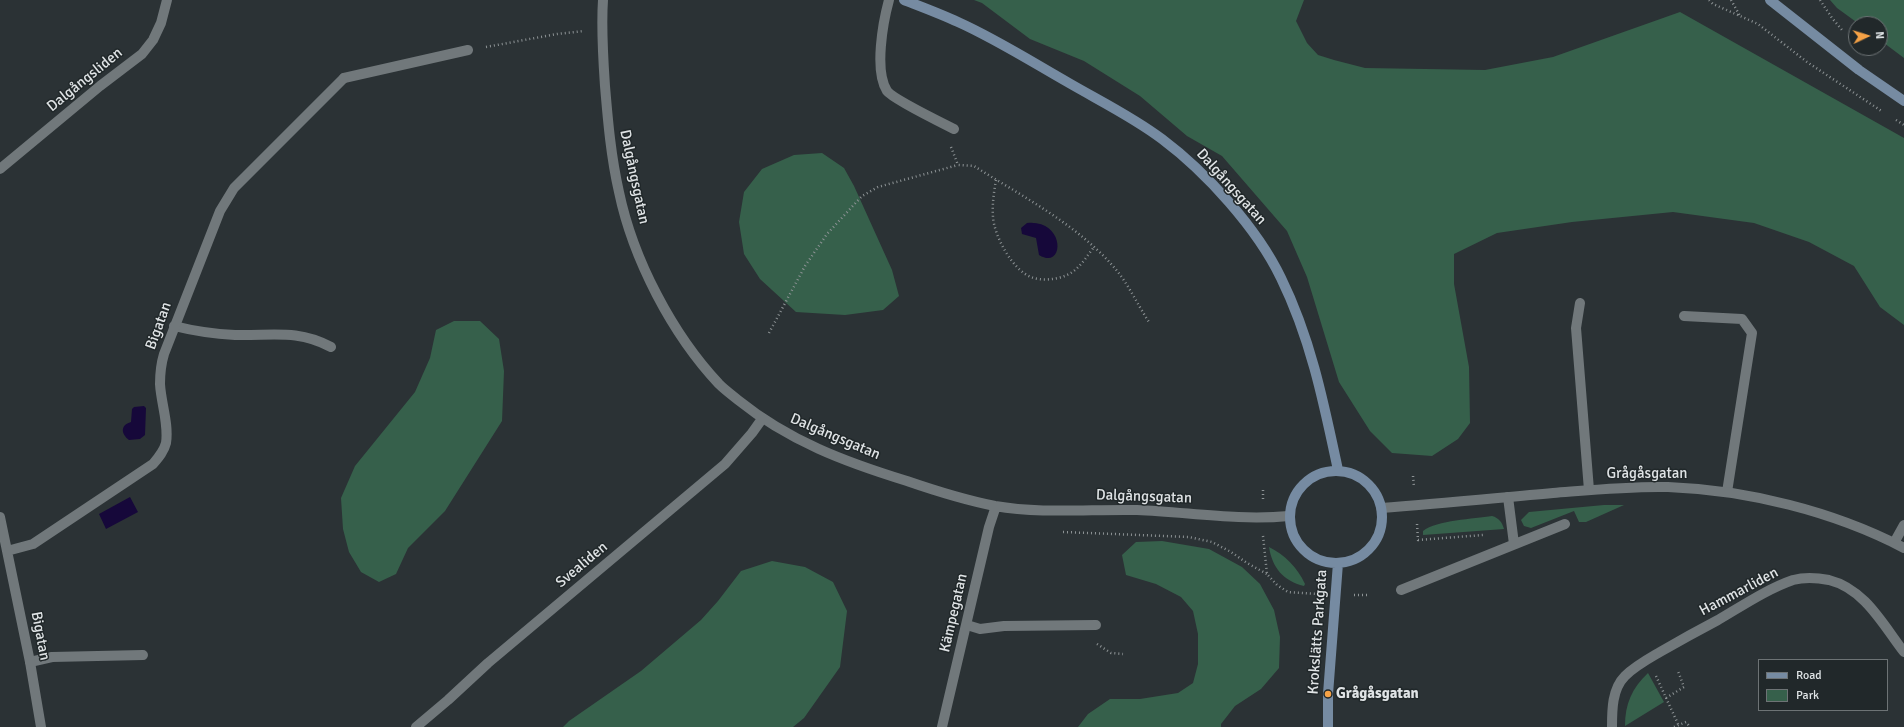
<!DOCTYPE html>
<html>
<head>
<meta charset="utf-8">
<style>
  body { margin:0 }
  #map { position:relative; width:1904px; height:727px; overflow:hidden; background:#2b3235; font-family:Signika,sans-serif }
  canvas { display:block }
  .legend { position:absolute; left:1758px; top:659px; width:130px; height:52px; box-sizing:border-box; background:#21282a; border:1px solid #6d7375; margin:0; padding:5px 7px; list-style:none; font-size:12px; color:#dfe3e5 }
  .legend li { display:flex; align-items:center; gap:8px; height:20px }
  .legend b { width:20px; border:1px solid #6d7375 }
  .north { position:absolute; left:1848px; top:16px; width:40px; height:40px; box-sizing:border-box; background:#21282a; border:1px solid #6d7375; border-radius:50%; rotate:86deg; font-size:11px; font-weight:700; line-height:16px; text-align:center; color:#dfe3e5 }
  .north::after { content:''; display:block; margin:auto; width:14px; height:18px; background:#f6a246; clip-path:polygon(50% 0,100% 100%,50% 72%,0 100%) }
</style>
</head>
<body>
<div id="map">
<canvas width="1904" height="727"></canvas>
<ul class="legend">
<li><b style="height:5px;background:#768ba2"></b>Road</li>
<li><b style="height:11px;background:#36604b"></b>Park</li>
</ul>
<div class="north">N</div>
</div>
<script>
const c = document.querySelector('canvas').getContext('2d');
c.lineJoin = 'round';
function fillPath(path, color) {
  c.fillStyle = color;
  c.fill(path, 'evenodd');
}
function stroke(path, color, width, dash) {
  c.strokeStyle = color;
  c.lineWidth = width;
  c.lineCap = dash ? 'butt' : 'round';
  c.setLineDash(dash || []);
  c.stroke(path);
}
function write(font, color, halo, rows, align = 'center') {
  c.font = font + ' Signika,sans-serif';
  c.lineWidth = 3;
  c.setLineDash([]);
  c.textBaseline = 'middle';
  c.strokeStyle = halo;
  c.fillStyle = color;
  for (const [text, x, y, turn = 0] of rows) {
    c.save();
    c.translate(x, y);
    c.rotate((+turn || 0) * Math.PI / 180);
    c.textAlign = isNaN(turn) ? turn : align;
    if (halo) c.strokeText(text, 0, 0);
    c.fillText(text, 0, 0);
    c.restore();
  }
}
fillPath(new Path2D(`
  M 974,0 L 1304,0 L 1296,21 L 1307,43 L 1318,55 L 1334,60 L 1365,68 L 1485,70 L 1553,57 L 1680,12 L 1904,138 L 1904,325 L 1880,307 L 1854,266 L 1809,242 L 1754,223 L 1673,212 L 1572,222 L 1497,233 L 1454,254 L 1454,284 L 1469,367 L 1470,423 L 1458,439 L 1432,456 L 1392,453 L 1370,431 L 1339,382 L 1307,277 L 1287,231 L 1222,156 L 1187,136 L 1140,96 L 1084,61 L 1030,39 L 982,3 Z
  M 1830,0 L 1904,0 L 1904,58 L 1880,40 L 1880,24 L 1859,24 L 1837,8 Z
  M 822,153 L 844,168 L 854,186 L 892,270 L 899,296 L 883,310 L 845,315 L 796,312 L 760,279 L 744,254 L 739,222 L 744,192 L 762,169 L 794,155 Z
  M 454,321 L 480,321 L 499,339 L 504,371 L 502,421 L 445,511 L 408,548 L 396,574 L 379,582 L 361,572 L 349,552 L 343,529 L 341,498 L 355,466 L 415,392 L 430,358 L 436,330 Z
  M 1604,505 L 1624,505 L 1586,522 L 1579,522 L 1574,511 L 1531,528 L 1524,526 L 1521,520 L 1529,512 Z
  M 1492,516 C 1499,518 1502,522 1504,529 L 1423,535 L 1423,531 C 1437,520 1474,519 1492,516 Z
  M 1162,541 L 1209,549 L 1242,567 L 1260,584 L 1274,610 L 1280,637 L 1279,668 L 1261,689 L 1235,706 L 1221,724 L 1221,727 L 1078,727 L 1088,714 L 1110,699 L 1140,699 L 1178,693 L 1193,683 L 1198,664 L 1198,634 L 1193,611 L 1181,597 L 1156,584 L 1126,575 L 1122,555 L 1136,542 Z
  M 1269,547 C 1285,555 1297,567 1305,584 L 1304,586 C 1283,581 1272,567 1269,547 Z
  M 772,561 L 805,567 L 833,582 L 847,611 L 840,667 L 804,718 L 793,727 L 563,727 L 569,721 L 641,671 L 701,620 L 718,601 L 741,571 Z
  M 1648,673 L 1664,702 L 1625,726 C 1625,704 1632,688 1648,673 Z`), '#36604b');
fillPath(new Path2D(`
  M 1027,223 C 1066,219 1065,271 1039,255 L 1036,238 L 1022,234 L 1021,228 Z
  M 144,406 L 146,408 L 145,435 L 140,439 L 129,440 C 121,434 120,425 131,422 L 132,409 L 134,407 Z
  M 130,497 L 138,512 L 106,529 L 99,514 Z`), '#16083a');
stroke(new Path2D(`
  M 1709,0 L 1713,4 L 1758,24 L 1807,62 L 1883,112
  M 1731,0 L 1740,16
  M 1820,0 L 1832,18 L 1842,30
  M 486,47 L 557,34 L 584,31
  M 1896,120 L 1904,125
  M 951,147 L 958,165 L 974,166 C 1020,195 1076,224 1112,265 C 1127,281 1137,304 1149,322
  M 996,180 C 994,192 992,204 993,217 C 994,235 1012,270 1031,277 C 1041,281 1056,280 1067,275 C 1079,270 1087,256 1094,247
  M 769,333 L 805,266 L 827,234 L 862,196 L 878,187 L 958,165
  M 1413,476 L 1414,487
  M 1263,499 L 1263,489
  M 1417,524 L 1418,540 L 1483,535
  M 1063,532 L 1189,537 L 1212,542 L 1231,552 L 1247,563 L 1267,574
  M 1263,536 L 1267,574 L 1277,585 L 1288,592 L 1317,594
  M 1354,595 L 1368,595
  M 1097,644 L 1111,653 L 1123,654
  M 1656,676 L 1678,724
  M 1666,698 L 1684,687 L 1678,671
  M 1674,727 L 1686,722 L 1690,727`), '#8d9395', 2.5, [1, 3]);
stroke(new Path2D(`
  M 889,0 C 883,22 874,71 887,91 C 893,99 942,123 954,129
  M 344,78 L 468,50
  M 1580,303 L 1576,328 L 1589,490
  M 1684,316 L 1742,319 L 1752,333 L 1727,492
  M 174,326 C 194,331 215,334 235,335 C 272,336 297,329 331,347
  M 1508,497 L 1514,544
  M 1401,590 L 1565,524
  M 967,625 L 980,629 L 1004,626 L 1096,625
  M 30,662 L 52,657 L 143,655`), '#71787b', 10);
stroke(new Path2D(`
  M 603,0 C 601,29 603,57 605,86 C 608,122 611,157 619,192 C 633,259 672,334 719,384 C 725,390 732,395 738,400 C 789,441 845,462 907,481 C 936,491 965,500 995,506 C 1041,514 1090,509 1137,510 C 1188,512 1238,521 1289,516
  M 0,169 L 100,86 L 142,54 L 153,40 L 161,23 L 167,0
  M 1381,508 C 1439,504 1496,498 1553,493 C 1591,490 1630,486 1668,487 C 1747,490 1833,511 1904,548
  M 0,517 L 30,662 L 41,727
  M 1894,543 L 1904,525
  M 7,551 L 33,544 L 153,464 C 159,457 164,451 166,443 C 169,424 161,403 160,384 C 160,374 161,364 164,354 L 220,211 L 234,188 L 344,78
  M 416,727 L 448,700 L 488,663 L 725,464 L 752,433 L 762,419
  M 942,727 L 989,527 L 996,506
  M 1612,727 C 1612,710 1612,689 1625,676 C 1635,666 1648,659 1660,652 C 1679,641 1699,630 1718,620 C 1742,606 1767,589 1793,580 C 1805,577 1818,578 1829,580 C 1865,589 1883,625 1904,652`), '#71787b', 10);
stroke(new Path2D(`
  M 904,0 C 922,7 941,14 958,22 C 996,39 1032,62 1069,83 C 1100,101 1133,117 1162,139 C 1206,172 1257,228 1281,278 C 1311,339 1324,404 1338,470
  M 1770,0 L 1859,70 L 1904,101
  M1290 517a46 46 0 1 1 92 0a46 46 0 1 1-92 0Z
  M 1328,727 L 1328,694 L 1338,563`), '#768ba2', 10);
for (const [x, y, r, color] of [
  [1328,694,4,"#f6a246"]
]) {
  const dot = new Path2D();
  dot.arc(x, y, r, 0, 2 * Math.PI);
  c.fillStyle = color;
  c.fill(dot);
  stroke(dot, '#21282a', 1.5);
}
write('15px', '#dfe3e5', '#21282a', [
  ["Dalgångsliden",85,80,-39],
  ["Dalgångsgatan",634,177,78],
  ["Dalgångsgatan",1231,187,48],
  ["Bigatan",159,326,-70],
  ["Dalgångsgatan",835,437,23],
  ["Grågåsgatan",1647,474],
  ["Dalgångsgatan",1144,497,2],
  ["Svealiden",582,565,-40],
  ["Hammarliden",1739,592,-28],
  ["Kämpegatan",954,613,-77],
  ["Krokslätts Parkgata",1318,632,-86],
  ["Bigatan",40,636,79]
]);
write('bold 15px', '#dfe3e5', '#21282a', [
  ["Grågåsgatan",1336,694]
], 'left');
</script>
</body>
</html>
